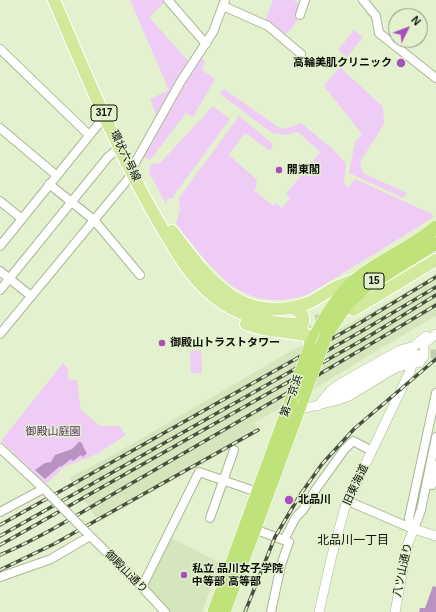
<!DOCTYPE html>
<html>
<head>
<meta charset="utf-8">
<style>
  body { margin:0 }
  #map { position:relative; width:436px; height:612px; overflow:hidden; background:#e3f1cf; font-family:Arial,sans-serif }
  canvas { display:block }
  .north { position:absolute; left:388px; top:8px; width:40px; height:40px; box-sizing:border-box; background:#e3f1cf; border:1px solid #8d977e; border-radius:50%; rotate:48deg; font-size:11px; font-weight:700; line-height:16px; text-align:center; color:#0b0f05 }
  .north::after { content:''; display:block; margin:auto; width:14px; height:18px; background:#a94fbb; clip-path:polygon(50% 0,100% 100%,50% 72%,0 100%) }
</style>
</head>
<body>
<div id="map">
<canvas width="436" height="612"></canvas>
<div class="north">N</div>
</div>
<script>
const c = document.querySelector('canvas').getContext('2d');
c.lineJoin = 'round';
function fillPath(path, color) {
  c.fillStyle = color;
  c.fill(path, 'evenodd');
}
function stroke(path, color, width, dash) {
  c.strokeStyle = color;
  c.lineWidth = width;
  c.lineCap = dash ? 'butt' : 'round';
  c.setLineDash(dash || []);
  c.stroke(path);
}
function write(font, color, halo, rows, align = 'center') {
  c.font = font + ' Arial,"Noto Sans JP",sans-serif';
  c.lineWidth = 3;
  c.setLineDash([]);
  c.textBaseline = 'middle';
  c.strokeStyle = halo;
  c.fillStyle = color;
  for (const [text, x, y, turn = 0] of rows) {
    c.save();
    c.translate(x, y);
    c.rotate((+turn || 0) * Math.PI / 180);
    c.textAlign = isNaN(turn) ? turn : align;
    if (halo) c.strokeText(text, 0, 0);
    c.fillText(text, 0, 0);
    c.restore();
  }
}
fillPath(new Path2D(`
  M 436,274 L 436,316 L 371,354 L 311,391 L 254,423 L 259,432 L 99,522 L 69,478 L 113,455 L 298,347 L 336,331 L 386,304 Z
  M 170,537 L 220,563 L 202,612 L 169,612 L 147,587 Z`), '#d5e5bc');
fillPath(new Path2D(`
  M 130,0 L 163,0 L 165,2 L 149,17 L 188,61 L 156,115 L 150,99 L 169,90 Z
  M 273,0 L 293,0 L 297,2 L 301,8 C 299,21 292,30 281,37 L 264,24 Z
  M 354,30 L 363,37 L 347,57 L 338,50 Z
  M 201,57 L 205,61 L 202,70 L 215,79 L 193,117 L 186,113 L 150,160 L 143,156 Z
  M 340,67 L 383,107 L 384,124 L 360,162 L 363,173 L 407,193 L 403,198 L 349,173 L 355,142 L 362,134 L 324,86 Z
  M 224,89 L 281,129 L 294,126 L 301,123 L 334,150 L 346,164 L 344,182 L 347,188 L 355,179 L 432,214 L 433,217 L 418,227 L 309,294 C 241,317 214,270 176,224 L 180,209 L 179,198 L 239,116 L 273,144 L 270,151 L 245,133 L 229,155 L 257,180 L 256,188 L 253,193 L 256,192 L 273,206 L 276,203 L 282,208 L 290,198 L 286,194 L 320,152 L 298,132 L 285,135 L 272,133 L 220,94 Z
  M 213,106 L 230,119 L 172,198 L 167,199 L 166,204 L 149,172 L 151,164 L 160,163 Z
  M 201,350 L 202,373 L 191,373 L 190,351 Z
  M 63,363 L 68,368 L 68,379 L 77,381 L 81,410 L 100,426 L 119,426 L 126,435 L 97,454 L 64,467 L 46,484 L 1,441 Z`), '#efccf6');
fillPath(new Path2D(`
  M 79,442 L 81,442 C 84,446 84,450 87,453 L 83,457 L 81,455 L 73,461 L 71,459 L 61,467 L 60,466 L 45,479 L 35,470 L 45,463 L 51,462 L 55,455 L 72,449 Z
  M 433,586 L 436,587 L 436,612 L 419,612 L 420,608 L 425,608 Z`), '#b992c1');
stroke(new Path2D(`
  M 417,354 L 436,354`), '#c3cfb1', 9, [9, 4.5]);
stroke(new Path2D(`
  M 298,324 L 331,318`), '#c3cfb1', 12, [12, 6]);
const minor = new Path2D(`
  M 168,0 L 206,44
  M 363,0 L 376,16 L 379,33 L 436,78
  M 223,6 L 268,26 L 301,54
  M 300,15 L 305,0
  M 0,49 L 89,135
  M 0,128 L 56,175
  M 131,170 L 181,81 L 213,32 L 225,0
  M 49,184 L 94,220 L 140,275
  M 0,201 L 22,219
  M 0,246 L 105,116
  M 0,271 L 31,296
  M 0,290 L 108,157 L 120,147
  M 0,334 L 133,173
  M 0,448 L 46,491
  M 432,485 L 436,465
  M 348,501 L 413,529
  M 0,512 L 43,489
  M 210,518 L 234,450
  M 254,529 L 289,542 L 281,565 L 271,612
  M 414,529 L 410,524 L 409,518 L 436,393
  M 414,529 L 421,510 L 436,437
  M 87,533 L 142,587 L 165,612
  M 284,540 L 296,517 L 303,510 L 316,489 L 344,450 L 353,441 L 372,451
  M 0,577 L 51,559 L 90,536
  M 142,587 L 199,472 L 257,492`);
const tertiary = new Path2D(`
  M 331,398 C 358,382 385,361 416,354
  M 318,406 L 330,391 L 343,382 L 400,350 L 414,346 L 426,336
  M 294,412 L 298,410 L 338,400 L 349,396 L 397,367 L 420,362 L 424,356 L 424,344 L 436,334
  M 319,612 L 332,555 L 345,507 L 411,369 L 411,364
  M 395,612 L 408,543 L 414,529 L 436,536`);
const primary = new Path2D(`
  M 54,0 C 87,77 119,156 162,228 C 176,252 191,278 213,296 C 237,315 267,324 298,324
  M 172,231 C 208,278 241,327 308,303 C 317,299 325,293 334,288 C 342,284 349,282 357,279
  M 291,308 C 294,309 299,311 301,313 C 306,319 302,329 297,333
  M 353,310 L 436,260
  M 246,324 L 263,329 L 307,335 L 310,339 L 310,347`);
const trunk = new Path2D(`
  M 326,335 L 347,304 L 364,288 L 436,243
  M 310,347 C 322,322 335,298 356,280 C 381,259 412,248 436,227
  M 214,612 L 291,401
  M 224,612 L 304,395`);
stroke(minor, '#abb797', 10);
stroke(tertiary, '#abb797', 10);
stroke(primary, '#fff', 14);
stroke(trunk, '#fff', 14);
stroke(minor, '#fff', 8);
stroke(tertiary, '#fff', 9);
stroke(primary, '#d0e99b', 12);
stroke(trunk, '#c0e27a', 13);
const rail = new Path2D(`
  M 0,525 L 358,324 L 436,277
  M 0,536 L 362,331 L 436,287
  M 0,545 L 366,338 L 436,295
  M 0,555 C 51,533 98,502 146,475 C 243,419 340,363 436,305
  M 0,570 L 54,544 L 258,430
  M 245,612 L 275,537 L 300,495 L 322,464 L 354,429 L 436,359`);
stroke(rail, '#49503f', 3.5);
stroke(rail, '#e3f1cf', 2, [6]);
const minorBridge = new Path2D(`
  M 46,491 L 87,533`);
const trunkBridge = new Path2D(`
  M 304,395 L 326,335
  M 291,401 L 310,347`);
stroke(minorBridge, '#abb797', 10, []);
stroke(trunkBridge, '#fff', 14, []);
stroke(minorBridge, '#fff', 8);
stroke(trunkBridge, '#c0e27a', 13);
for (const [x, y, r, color] of [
  [401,63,5,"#a94fbb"],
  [279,170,4,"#a94fbb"],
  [162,343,4,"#a94fbb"],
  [289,500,5,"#a94fbb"],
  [184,575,4,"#a94fbb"]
]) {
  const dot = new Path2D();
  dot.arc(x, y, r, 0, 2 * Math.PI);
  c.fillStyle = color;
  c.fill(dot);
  stroke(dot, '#e3f1cf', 1.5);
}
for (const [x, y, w] of [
  [104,113,26],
  [374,281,20]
]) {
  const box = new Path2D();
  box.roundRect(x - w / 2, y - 8, w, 16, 3);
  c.fillStyle = '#e3f1cf';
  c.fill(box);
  stroke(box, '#0b0f05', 1);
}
write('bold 10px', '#0b0f05', null, [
  ["317",104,113],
  ["15",374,281]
]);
write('bold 11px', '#0b0f05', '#e3f1cf', [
  ["高輪美肌クリニック",392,63,"right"],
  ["開東閣",287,170],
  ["御殿山トラストタワー",170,343],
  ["北品川",298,500],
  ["私立 品川女子学院",192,569],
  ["中等部 高等部",192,582]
], 'left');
write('11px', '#0b0f05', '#e3f1cf', [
  ["環状六号線",125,156,64],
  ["第一京浜",292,396,-70],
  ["旧東海道",356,485,-65],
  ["八ツ山通り",403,570,-78],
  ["御殿山通り",126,572,45]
]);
write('11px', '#5e2e68', '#e3f1cf', [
  ["御殿山庭園",53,432]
]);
write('12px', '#0b0f05', '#e3f1cf', [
  ["北品川一丁目",353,541]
]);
</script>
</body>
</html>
